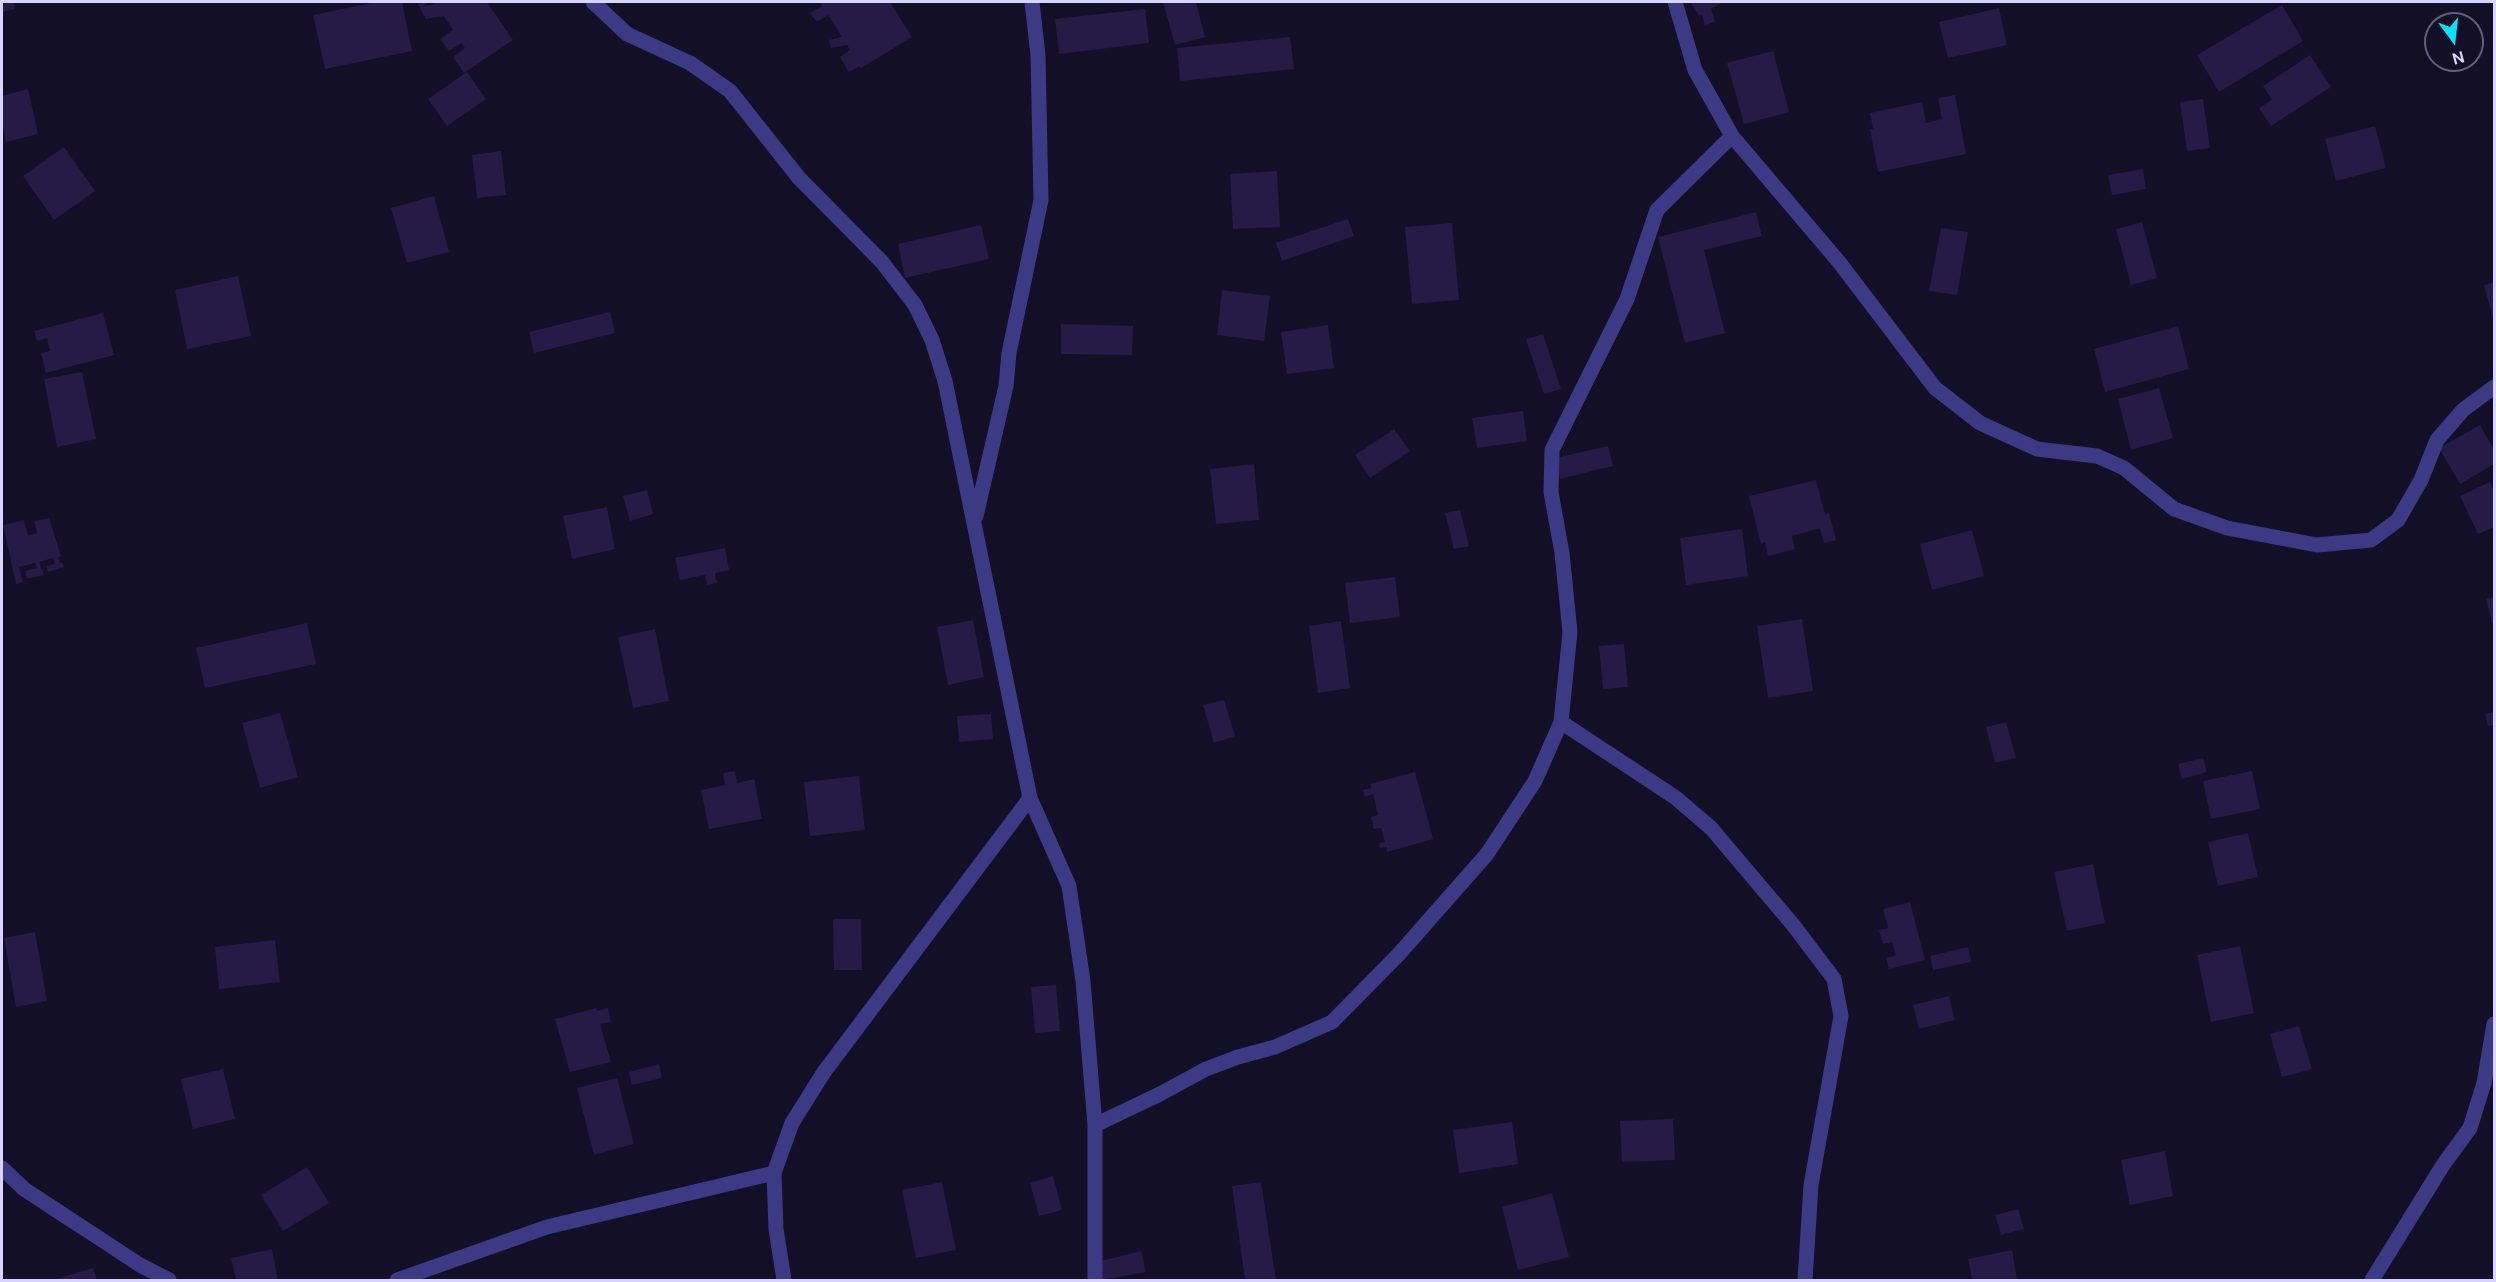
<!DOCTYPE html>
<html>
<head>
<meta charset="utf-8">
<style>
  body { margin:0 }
  #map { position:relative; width:2496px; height:1282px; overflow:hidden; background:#130f26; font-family:"DM Sans",sans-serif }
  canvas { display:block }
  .frame { position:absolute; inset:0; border:3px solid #d9d4ff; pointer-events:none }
  .north { position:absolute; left:2424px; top:12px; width:60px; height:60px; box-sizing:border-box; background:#130f26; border:2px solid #625e7d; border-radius:50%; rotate:165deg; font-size:16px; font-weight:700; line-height:24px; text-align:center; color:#d9d4ff }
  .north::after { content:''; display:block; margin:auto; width:21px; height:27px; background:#00e5ff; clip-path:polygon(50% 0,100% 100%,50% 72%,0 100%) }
</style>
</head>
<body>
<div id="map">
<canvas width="2496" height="1282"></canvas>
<div class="frame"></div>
<div class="north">N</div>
</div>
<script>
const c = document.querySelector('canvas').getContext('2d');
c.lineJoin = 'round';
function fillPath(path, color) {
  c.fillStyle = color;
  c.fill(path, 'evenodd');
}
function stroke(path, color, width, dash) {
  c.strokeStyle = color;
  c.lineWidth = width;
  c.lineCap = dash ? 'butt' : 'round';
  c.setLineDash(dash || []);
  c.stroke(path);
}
fillPath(new Path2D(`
  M 2,2 L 14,2 L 15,9 L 2,12 Z
  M 376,2 L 402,2 L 412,51 L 325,69 L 313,15 Z
  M 417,2 L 430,2 L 423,6 L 435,4 L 434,2 L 487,2 L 513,40 L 464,73 L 453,57 L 465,48 L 461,43 L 449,51 L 440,39 L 453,30 L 444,16 L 426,19 Z
  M 820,2 L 890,2 L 912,37 L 861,68 L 860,66 L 849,72 L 840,57 L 850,50 L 847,45 L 831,48 L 829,40 L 842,37 L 828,15 L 817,22 L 810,13 L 822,6 Z
  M 1163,2 L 1196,2 L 1205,37 L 1175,45 Z
  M 1690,2 L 1723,2 L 1711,9 L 1715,22 L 1705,25 L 1702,15 L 1699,16 Z
  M 2282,5 L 2303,41 L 2219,92 L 2197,55 Z
  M 1999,8 L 2007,45 L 1948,58 L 1939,22 Z
  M 1145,9 L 1149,43 L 1059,54 L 1055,19 Z
  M 1290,37 L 1294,69 L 1180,81 L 1177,48 Z
  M 1773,51 L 1789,112 L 1744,124 L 1727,63 Z
  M 2310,55 L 2331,87 L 2271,126 L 2259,108 L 2272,100 L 2263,86 Z
  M 467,72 L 486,99 L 447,126 L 428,99 Z
  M 28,89 L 38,134 L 6,142 L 2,122 L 2,96 Z
  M 1955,95 L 1966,154 L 1878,172 L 1870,129 L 1873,129 L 1870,113 L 1922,102 L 1926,123 L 1942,119 L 1938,98 Z
  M 2203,99 L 2210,148 L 2187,151 L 2180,102 Z
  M 2375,126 L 2386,168 L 2336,181 L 2325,139 Z
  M 64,147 L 95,191 L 54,220 L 23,176 Z
  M 501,151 L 506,195 L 477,198 L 472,155 Z
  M 2143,169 L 2146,189 L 2112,195 L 2108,175 Z
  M 1277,171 L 1280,227 L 1233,229 L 1230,174 Z
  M 434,196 L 449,252 L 407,263 L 391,208 Z
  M 1756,212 L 1762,236 L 1704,250 L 1725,333 L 1685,343 L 1658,237 Z
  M 1348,219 L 1354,236 L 1282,261 L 1276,243 Z
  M 2142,222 L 2157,278 L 2131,285 L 2116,229 Z
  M 1452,223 L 1459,300 L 1412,304 L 1405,227 Z
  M 981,225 L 989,259 L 905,278 L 898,244 Z
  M 1941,228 L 1968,232 L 1957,295 L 1929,291 Z
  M 238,276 L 251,336 L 187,349 L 175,290 Z
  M 2494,282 L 2494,322 L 2484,285 Z
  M 1222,290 L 1270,296 L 1264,341 L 1217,335 Z
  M 610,312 L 615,333 L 534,353 L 529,332 Z
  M 103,313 L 114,355 L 46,373 L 41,353 L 50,351 L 47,338 L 37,341 L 34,331 Z
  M 1061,324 L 1133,326 L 1132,355 L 1061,354 Z
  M 1328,325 L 1334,368 L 1287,374 L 1281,332 Z
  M 2178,326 L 2189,369 L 2105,392 L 2094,349 Z
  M 1543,334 L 1561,389 L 1544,394 L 1526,339 Z
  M 82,372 L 96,439 L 57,447 L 44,379 Z
  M 2159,388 L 2173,438 L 2131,450 L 2118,399 Z
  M 1523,411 L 1527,441 L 1477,448 L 1472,418 Z
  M 2480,425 L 2494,450 L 2494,464 L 2460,484 L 2439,448 Z
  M 1394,429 L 1410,451 L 1370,478 L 1355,455 Z
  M 1608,446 L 1613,466 L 1560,479 L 1555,458 Z
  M 1254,464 L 1259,520 L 1216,524 L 1210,469 Z
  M 1816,480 L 1825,515 L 1829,513 L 1836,540 L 1824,543 L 1820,528 L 1792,536 L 1795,549 L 1768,556 L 1765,542 L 1761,544 L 1749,496 Z
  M 2490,482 L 2494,491 L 2494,527 L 2478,534 L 2460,496 Z
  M 647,490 L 653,514 L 630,521 L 623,496 Z
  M 607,507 L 615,549 L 572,559 L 563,516 Z
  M 1460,510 L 1469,546 L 1454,549 L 1445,513 Z
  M 49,518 L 61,556 L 58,557 L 60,563 L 62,562 L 64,567 L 48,572 L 46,566 L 55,564 L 53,558 L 39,562 L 44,575 L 27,579 L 25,571 L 37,568 L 35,563 L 19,567 L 23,582 L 16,584 L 3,525 L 24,520 L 28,536 L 37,533 L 34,521 Z
  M 1742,529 L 1748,576 L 1686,585 L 1680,538 Z
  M 1972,530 L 1984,576 L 1932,590 L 1920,544 Z
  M 725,548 L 729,570 L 715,573 L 717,583 L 707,585 L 705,575 L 680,580 L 675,558 Z
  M 1395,577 L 1400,617 L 1350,623 L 1345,583 Z
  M 2494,597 L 2494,622 L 2492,623 L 2486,599 Z
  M 1802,619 L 1813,691 L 1768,698 L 1757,626 Z
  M 973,620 L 984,677 L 948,685 L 937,627 Z
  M 1341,621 L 1350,688 L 1318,693 L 1309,626 Z
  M 307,623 L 316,664 L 205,688 L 196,648 Z
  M 655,629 L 669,701 L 633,708 L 618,637 Z
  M 1624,644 L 1628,687 L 1603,689 L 1599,646 Z
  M 1224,700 L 1235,736 L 1214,743 L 1203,705 Z
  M 2494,712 L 2494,725 L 2488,726 L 2485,714 Z
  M 280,713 L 298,777 L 260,788 L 242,723 Z
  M 991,714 L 993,739 L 959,742 L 957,716 Z
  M 2006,722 L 2016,758 L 1995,763 L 1986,727 Z
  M 2203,758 L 2207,772 L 2182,779 L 2178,764 Z
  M 735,771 L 737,783 L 754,779 L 762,819 L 709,829 L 701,790 L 725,785 L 723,773 Z
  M 2252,771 L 2260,809 L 2211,819 L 2203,781 Z
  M 1415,772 L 1433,839 L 1387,852 L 1386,847 L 1380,848 L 1379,843 L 1385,842 L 1381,828 L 1374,829 L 1371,817 L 1378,815 L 1373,794 L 1365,797 L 1363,790 L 1371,788 L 1370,784 Z
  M 859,776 L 865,830 L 810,836 L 804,782 Z
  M 2248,833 L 2258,877 L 2218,886 L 2208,842 Z
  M 2093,864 L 2105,923 L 2067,931 L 2054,872 Z
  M 1910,902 L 1925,960 L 1889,969 L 1886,958 L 1896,955 L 1892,942 L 1883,944 L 1879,930 L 1888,928 L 1883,909 Z
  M 833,919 L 861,919 L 862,970 L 834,970 Z
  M 35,932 L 47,1001 L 16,1007 L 4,938 Z
  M 275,940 L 280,982 L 219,989 L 215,947 Z
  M 2240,946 L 2254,1013 L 2211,1022 L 2197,955 Z
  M 1968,947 L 1971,962 L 1933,970 L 1930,956 Z
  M 1056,985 L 1060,1031 L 1035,1033 L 1031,987 Z
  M 1949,996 L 1955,1020 L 1919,1029 L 1913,1005 Z
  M 596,1008 L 597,1011 L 608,1008 L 611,1022 L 600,1024 L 611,1062 L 570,1072 L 555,1019 Z
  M 2299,1026 L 2312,1069 L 2282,1077 L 2270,1034 Z
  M 659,1064 L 662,1078 L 632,1085 L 629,1072 Z
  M 223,1069 L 235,1119 L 193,1129 L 181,1079 Z
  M 617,1078 L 634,1144 L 594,1155 L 577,1088 Z
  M 1673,1119 L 1675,1160 L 1622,1162 L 1620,1121 Z
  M 1512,1122 L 1518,1164 L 1459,1173 L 1453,1130 Z
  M 2165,1151 L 2173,1196 L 2130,1205 L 2121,1160 Z
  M 307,1167 L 329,1203 L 283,1231 L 261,1195 Z
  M 1053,1176 L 1062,1210 L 1039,1216 L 1030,1183 Z
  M 942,1182 L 956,1250 L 916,1258 L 902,1190 Z
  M 1261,1182 L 1276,1280 L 1245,1280 L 1232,1186 Z
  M 1552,1193 L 1569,1257 L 1518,1270 L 1502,1207 Z
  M 2018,1209 L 2024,1229 L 2001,1235 L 1995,1215 Z
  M 272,1249 L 278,1280 L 236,1280 L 231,1258 Z
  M 2012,1250 L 2017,1280 L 1972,1280 L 1968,1259 Z
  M 1141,1251 L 1146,1272 L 1102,1280 L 1097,1262 Z
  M 93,1268 L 97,1280 L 53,1280 Z`), '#241b47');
stroke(new Path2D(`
  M 593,2 L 627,34 L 690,63 L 730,91 L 799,178 L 882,262 L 915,305 L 932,340 L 945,381 L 1030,798 L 1069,886 L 1083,981 L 1095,1125 L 1095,1280
  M 1675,2 L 1695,70 L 1732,136 L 1839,262 L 1935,388 L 1980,423 L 2037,449 L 2097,456 L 2124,468 L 2174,509 L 2227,528 L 2317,545 L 2371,540 L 2398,520 L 2421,480 L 2437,440 L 2463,410 L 2494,387
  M 976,516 L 1006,386 L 1009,353 L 1041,200 L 1038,55 L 1032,2
  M 1561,722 L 1676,798 L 1711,828 L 1794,926 L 1834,979 L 1841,1016 L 1811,1185 L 1805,1280
  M 1095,1125 L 1160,1094 L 1206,1069 L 1238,1057 L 1275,1047 L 1332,1022 L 1399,954 L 1487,854 L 1535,781 L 1561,722 L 1570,632 L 1562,553 L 1551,492 L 1552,450 L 1627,299 L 1657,210 L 1732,136
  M 2,1168 L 24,1189 L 140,1265 L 169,1280
  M 397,1280 L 547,1227 L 774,1173
  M 784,1280 L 776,1229 L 774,1173 L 792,1123 L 824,1072 L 1030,798
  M 2372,1280 L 2443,1165 L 2470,1128 L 2484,1083 L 2494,1024`), '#3d3a85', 15);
</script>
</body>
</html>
